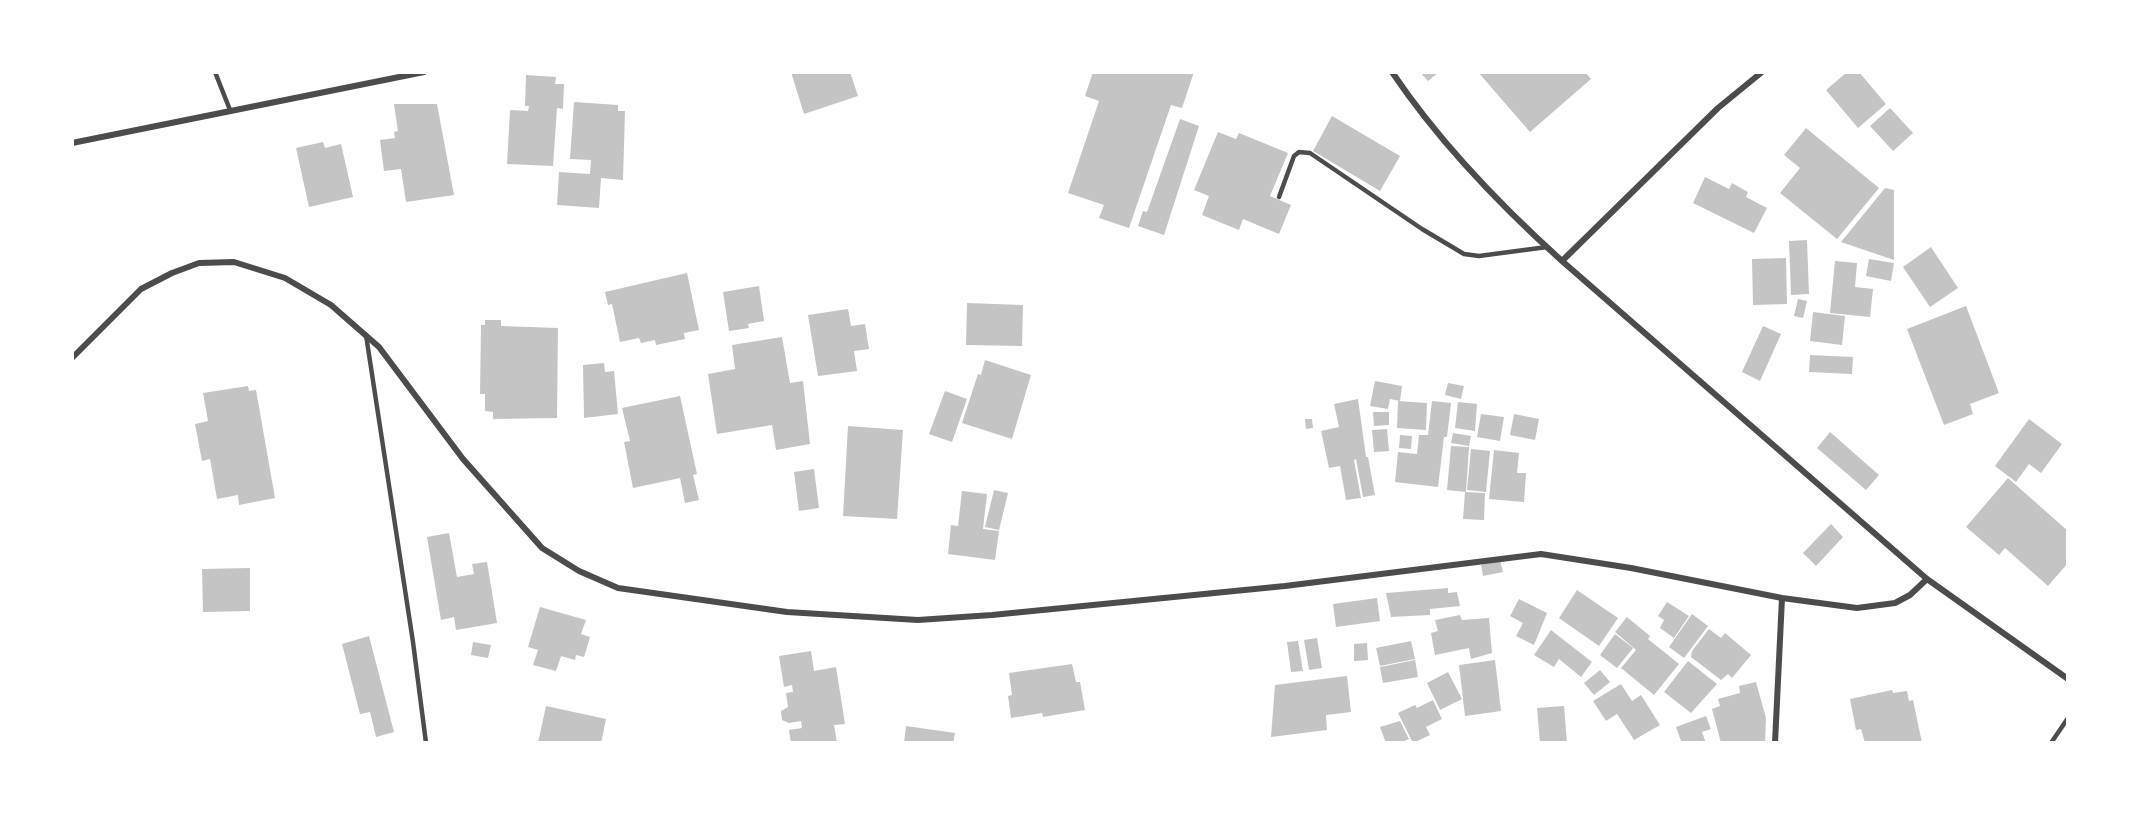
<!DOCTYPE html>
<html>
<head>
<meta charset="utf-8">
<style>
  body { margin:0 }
  #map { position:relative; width:2140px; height:815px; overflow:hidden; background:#fff; font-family:"Fira Sans",sans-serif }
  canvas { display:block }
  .frame { position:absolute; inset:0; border:74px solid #fff; pointer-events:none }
</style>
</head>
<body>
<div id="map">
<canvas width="2140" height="815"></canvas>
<div class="frame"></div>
</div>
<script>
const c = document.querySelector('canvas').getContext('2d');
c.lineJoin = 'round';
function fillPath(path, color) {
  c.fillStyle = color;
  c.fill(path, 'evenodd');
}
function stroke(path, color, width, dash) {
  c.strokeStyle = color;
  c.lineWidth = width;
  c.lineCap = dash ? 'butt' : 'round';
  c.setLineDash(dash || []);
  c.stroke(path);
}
fillPath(new Path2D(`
  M 791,72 L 850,72 L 858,96 L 804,114 Z
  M 1093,72 L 1194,72 L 1182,108 L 1171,105 L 1129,228 L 1099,218 L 1104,205 L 1068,193 L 1099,101 L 1085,96 Z
  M 1420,72 L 1439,72 L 1428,81 Z
  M 1478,72 L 1585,72 L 1591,79 L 1530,132 Z
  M 1847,72 L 1859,72 L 1886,104 L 1858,128 L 1826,90 Z
  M 526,75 L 556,77 L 555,84 L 564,84 L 563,109 L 557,108 L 553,166 L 507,164 L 510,110 L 528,111 L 529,106 L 525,106 Z
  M 574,102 L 618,105 L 618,111 L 625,111 L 623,180 L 601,178 L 599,208 L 557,205 L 559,172 L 590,174 L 591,160 L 570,159 Z
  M 394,104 L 437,104 L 454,195 L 406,202 L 401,169 L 384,171 L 380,140 L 395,138 L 394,132 L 398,131 Z
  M 1890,108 L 1913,133 L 1893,151 L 1870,126 Z
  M 1332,116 L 1400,156 L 1380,191 L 1313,151 Z
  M 1180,119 L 1199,126 L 1164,235 L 1138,226 L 1143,211 L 1147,212 Z
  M 1806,128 L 1879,188 L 1837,239 L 1780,193 L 1800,168 L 1784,155 Z
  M 1218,132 L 1236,139 L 1239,133 L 1288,153 L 1270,196 L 1291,205 L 1279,234 L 1243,219 L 1239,230 L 1202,215 L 1209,196 L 1194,190 Z
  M 323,142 L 325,148 L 341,144 L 353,197 L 309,207 L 296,148 Z
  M 1705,177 L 1729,189 L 1732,183 L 1748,192 L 1746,197 L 1767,208 L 1754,233 L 1693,203 Z
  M 1885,188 L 1894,190 L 1894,260 L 1841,242 Z
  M 1807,240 L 1809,294 L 1791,295 L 1789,241 Z
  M 1931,247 L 1958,288 L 1930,307 L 1903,267 Z
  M 1786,258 L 1787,304 L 1753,305 L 1752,259 Z
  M 1869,259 L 1894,263 L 1891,281 L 1866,276 Z
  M 1835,261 L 1857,263 L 1855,287 L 1873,289 L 1870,317 L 1830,313 Z
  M 687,273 L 699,330 L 684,333 L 685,339 L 656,345 L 655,340 L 641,343 L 639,338 L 620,342 L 612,304 L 608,305 L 605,292 Z
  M 759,286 L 764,321 L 748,324 L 749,328 L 729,331 L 723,292 Z
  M 1798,299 L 1807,301 L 1803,318 L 1794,316 Z
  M 967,303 L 1023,305 L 1022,346 L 966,345 Z
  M 1966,306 L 1999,393 L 1970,404 L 1973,414 L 1944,425 L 1907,329 Z
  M 848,309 L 851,326 L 865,324 L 869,349 L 854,351 L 857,371 L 818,376 L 808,315 Z
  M 1813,312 L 1845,316 L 1842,345 L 1810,341 Z
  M 485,320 L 501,320 L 501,326 L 558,328 L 557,418 L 493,419 L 493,412 L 485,411 L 485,394 L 480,394 L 481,325 L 485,325 Z
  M 1763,326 L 1781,334 L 1760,381 L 1742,372 Z
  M 782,337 L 790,383 L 803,381 L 810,444 L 776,450 L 772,425 L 717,434 L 708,374 L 735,369 L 732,345 Z
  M 1810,355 L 1853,357 L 1852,374 L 1809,372 Z
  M 985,360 L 1031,375 L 1012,439 L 962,423 L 978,374 L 981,375 Z
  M 604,363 L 605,372 L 614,371 L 618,414 L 584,418 L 583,365 Z
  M 1375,381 L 1402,386 L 1400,401 L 1390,399 L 1388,409 L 1370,406 Z
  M 1448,383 L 1464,386 L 1461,399 L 1445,395 Z
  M 248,386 L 249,391 L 256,390 L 275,498 L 239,505 L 238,495 L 217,499 L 210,459 L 202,461 L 195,424 L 208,421 L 203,393 Z
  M 945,391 L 967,399 L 952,442 L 929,434 Z
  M 680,396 L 697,474 L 693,475 L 699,500 L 685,503 L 680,478 L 633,488 L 624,442 L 630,441 L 622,408 Z
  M 1358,399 L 1366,457 L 1368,457 L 1375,495 L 1363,497 L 1356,459 L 1354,460 L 1361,498 L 1346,500 L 1340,466 L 1329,468 L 1321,431 L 1339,427 L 1334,404 Z
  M 1398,401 L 1427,403 L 1426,430 L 1397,428 Z
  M 1432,401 L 1451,403 L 1447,437 L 1444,437 L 1438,487 L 1395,482 L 1398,452 L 1417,454 L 1419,435 L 1428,435 Z
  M 1458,402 L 1477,404 L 1475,431 L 1455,428 Z
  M 1373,412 L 1389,412 L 1389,425 L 1374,426 Z
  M 1481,414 L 1504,417 L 1500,441 L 1477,437 Z
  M 1514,414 L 1539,419 L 1535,440 L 1510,435 Z
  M 1305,419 L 1312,419 L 1313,428 L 1306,429 Z
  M 2029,419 L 2062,444 L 2041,473 L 2029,464 L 2016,482 L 1995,466 Z
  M 848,426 L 903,430 L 897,519 L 843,516 Z
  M 1387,429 L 1389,451 L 1374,452 L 1372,430 Z
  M 1830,432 L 1879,475 L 1866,490 L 1817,448 Z
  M 1453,433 L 1471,436 L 1469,446 L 1451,443 Z
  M 1400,435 L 1412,436 L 1411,449 L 1399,448 Z
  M 1451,446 L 1469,447 L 1466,492 L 1447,490 Z
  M 1471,449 L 1490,451 L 1486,492 L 1467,490 Z
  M 1494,450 L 1519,453 L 1517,473 L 1526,473 L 1524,502 L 1489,499 Z
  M 814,469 L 819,508 L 799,511 L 794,472 Z
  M 2008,478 L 2068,531 L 2068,563 L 2048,586 L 2005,548 L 1999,555 L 1966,527 Z
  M 994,490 L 1008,493 L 999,530 L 985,527 Z
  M 962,491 L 987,494 L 983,529 L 999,531 L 995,560 L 948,554 L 951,525 L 958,526 Z
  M 1465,492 L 1485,493 L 1484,520 L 1463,519 Z
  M 1831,524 L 1843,537 L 1816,566 L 1803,553 Z
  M 449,533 L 457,577 L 474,574 L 472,564 L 487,562 L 497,623 L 456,630 L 454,617 L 441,620 L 427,537 Z
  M 1500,560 L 1503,572 L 1483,576 L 1481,565 Z
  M 250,568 L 250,611 L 203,612 L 202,569 Z
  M 1448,588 L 1448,593 L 1457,592 L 1460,606 L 1430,609 L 1430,615 L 1391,617 L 1386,593 Z
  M 1577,590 L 1618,618 L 1599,646 L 1559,618 Z
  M 1377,598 L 1380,621 L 1336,627 L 1333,604 Z
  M 1519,599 L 1547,613 L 1534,645 L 1516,636 L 1523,623 L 1510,616 Z
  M 1667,602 L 1689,616 L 1674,638 L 1660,628 L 1664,620 L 1658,616 Z
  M 540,607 L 586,620 L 581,634 L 590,637 L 584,657 L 576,655 L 575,660 L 561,656 L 556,671 L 533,665 L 538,650 L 528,647 Z
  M 1692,614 L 1708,626 L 1684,658 L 1669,647 Z
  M 1460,615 L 1462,620 L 1489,618 L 1492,653 L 1471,659 L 1469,648 L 1435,655 L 1431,633 L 1438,631 L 1435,620 Z
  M 1627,617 L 1650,636 L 1648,639 L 1679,664 L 1654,695 L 1621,668 L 1636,650 L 1615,632 Z
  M 1709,629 L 1721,638 L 1725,633 L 1751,655 L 1732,678 L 1728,674 L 1721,680 L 1691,657 L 1692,651 Z
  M 1551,630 L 1592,662 L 1581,677 L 1559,659 L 1554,667 L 1534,655 Z
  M 1615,634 L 1633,648 L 1617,668 L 1600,655 Z
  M 369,636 L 394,732 L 376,737 L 370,712 L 360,714 L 342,644 Z
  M 1317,638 L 1322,668 L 1309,670 L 1304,640 Z
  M 1298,641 L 1303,671 L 1291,672 L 1287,642 Z
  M 1411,641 L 1415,659 L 1380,666 L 1376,648 Z
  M 473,642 L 491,645 L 488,658 L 471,655 Z
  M 1367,643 L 1368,660 L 1354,661 L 1354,644 Z
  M 811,651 L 814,671 L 836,667 L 845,724 L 834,725 L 837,743 L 791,743 L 789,730 L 802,728 L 801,721 L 789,723 L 782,720 L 781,711 L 788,707 L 786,693 L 793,692 L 792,685 L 784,687 L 779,656 Z
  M 1415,660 L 1418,677 L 1383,683 L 1380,667 Z
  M 1495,660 L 1501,711 L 1465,716 L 1459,665 Z
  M 1688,661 L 1717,684 L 1691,713 L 1664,692 Z
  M 1072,664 L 1076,682 L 1080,682 L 1085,710 L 1043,717 L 1042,713 L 1011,718 L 1008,696 L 1012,695 L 1009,673 Z
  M 1600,670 L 1610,682 L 1594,695 L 1584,683 Z
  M 1448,672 L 1462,699 L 1440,710 L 1427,683 Z
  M 1347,676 L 1351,712 L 1326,715 L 1327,730 L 1271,737 L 1275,685 Z
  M 1756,682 L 1766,718 L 1765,743 L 1721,743 L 1712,709 L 1720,706 L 1718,699 L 1740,693 L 1739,686 Z
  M 1621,684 L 1632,701 L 1641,695 L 1660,725 L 1634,740 L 1617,714 L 1606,721 L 1593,701 Z
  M 1892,690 L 1893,693 L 1907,691 L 1909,701 L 1913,700 L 1922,743 L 1865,743 L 1861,729 L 1856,730 L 1850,699 Z
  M 1433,700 L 1442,719 L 1426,727 L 1430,735 L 1413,743 L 1398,713 L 1415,705 L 1417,708 Z
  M 546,706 L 606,719 L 601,743 L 538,743 Z
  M 1564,706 L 1567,743 L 1540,743 L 1537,708 Z
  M 1706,716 L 1711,729 L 1702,732 L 1706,743 L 1681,741 L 1676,727 Z
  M 1400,721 L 1409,739 L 1400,743 L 1386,743 L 1380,727 Z
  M 906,726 L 955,733 L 953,743 L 904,743 Z`), '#c4c4c4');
stroke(new Path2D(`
  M 215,72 L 230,110
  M 1279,197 L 1294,156 L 1299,152 L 1310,153 L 1422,229 L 1464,254 L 1479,256 L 1547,247
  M 366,335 L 413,642 L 426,743
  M 2051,743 L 2068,718`), '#4c4c4c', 4.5);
stroke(new Path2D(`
  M 1392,72 C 1439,142 1500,205 1562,261 L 1927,579 L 2068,679
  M 72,143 L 424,72
  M 1562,261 L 1718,108 L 1762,72
  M 72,358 L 141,289 L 172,273 L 199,263 L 234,262 L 285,278 L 331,305 L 379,347 L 463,459 L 542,548 L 579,571 L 618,588 L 787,612 L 918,620 L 992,615 L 1285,586 L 1541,554 L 1631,568 L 1782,598 L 1857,608 L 1895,603 L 1910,595 L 1927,579
  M 1775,743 L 1782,598`), '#4c4c4c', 6);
</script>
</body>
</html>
